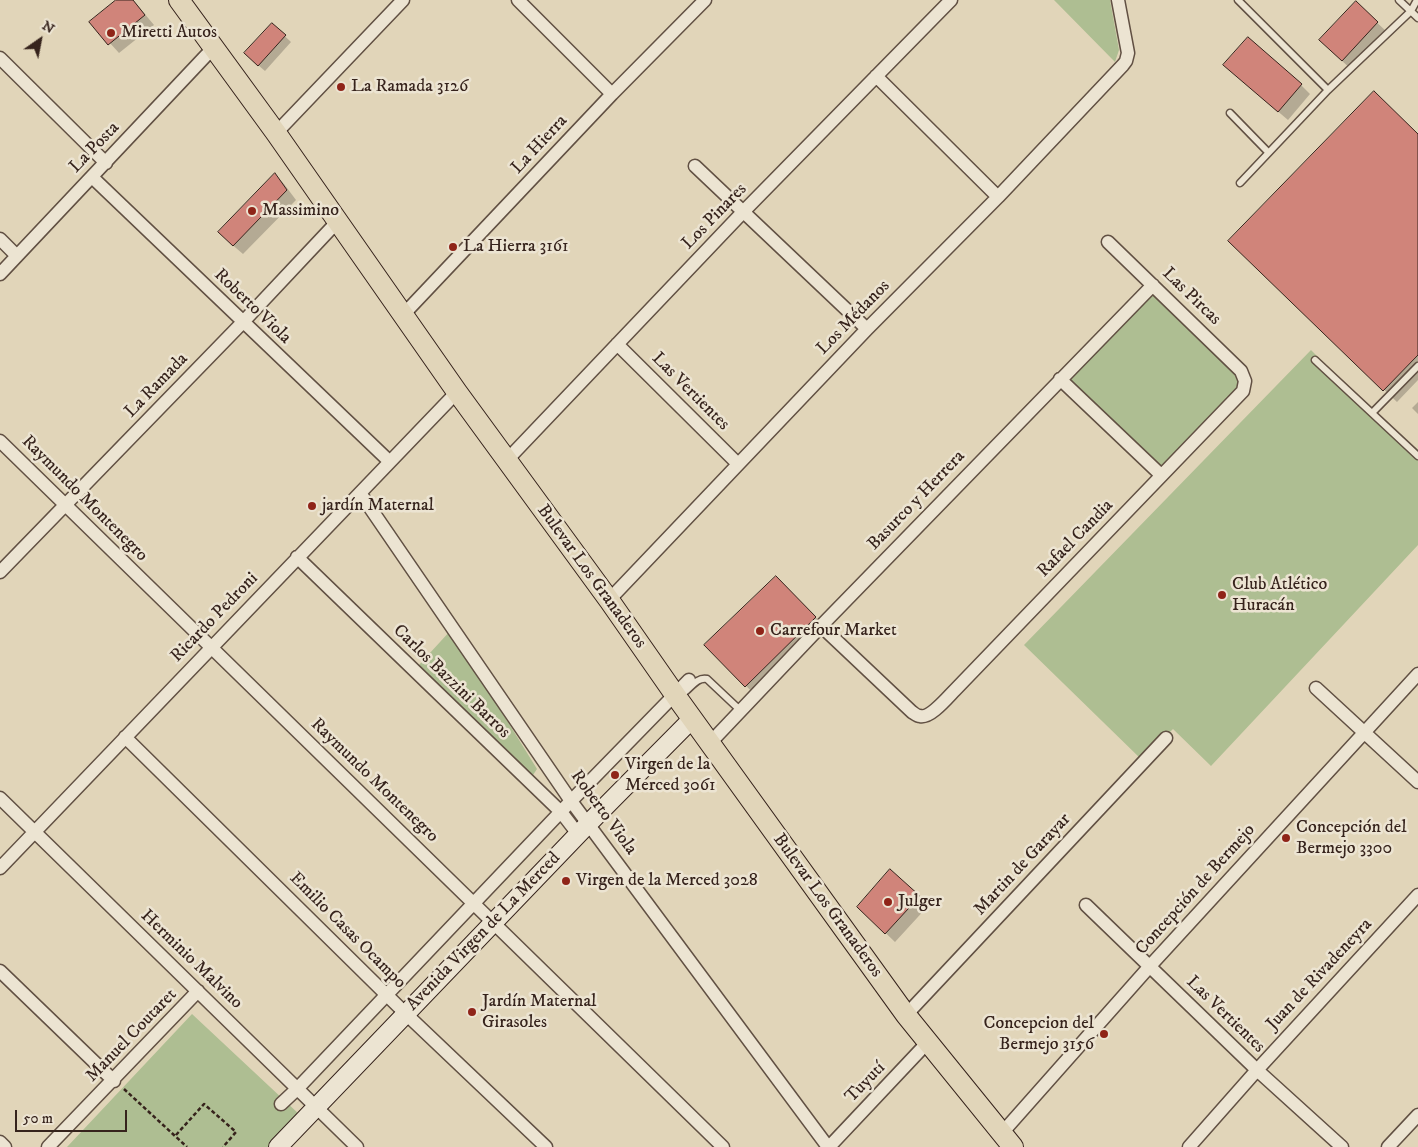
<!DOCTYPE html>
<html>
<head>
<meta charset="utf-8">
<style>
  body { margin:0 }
  #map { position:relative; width:1418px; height:1147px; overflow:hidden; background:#e1d5b9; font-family:"IM FELL DW Pica",serif }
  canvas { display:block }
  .north { position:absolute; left:15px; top:15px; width:50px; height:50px; -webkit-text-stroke:4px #ece4d2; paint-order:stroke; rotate:33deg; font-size:14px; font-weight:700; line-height:20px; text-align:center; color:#36231c }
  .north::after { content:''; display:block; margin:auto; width:18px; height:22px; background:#36231c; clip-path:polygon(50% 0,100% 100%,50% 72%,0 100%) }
  .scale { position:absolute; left:15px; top:1110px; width:112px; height:22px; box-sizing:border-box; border:2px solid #36231c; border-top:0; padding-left:6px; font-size:15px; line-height:18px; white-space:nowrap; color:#36231c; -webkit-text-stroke:4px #ece4d2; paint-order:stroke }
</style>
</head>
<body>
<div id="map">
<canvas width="1418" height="1147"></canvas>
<div class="north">N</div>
<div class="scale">50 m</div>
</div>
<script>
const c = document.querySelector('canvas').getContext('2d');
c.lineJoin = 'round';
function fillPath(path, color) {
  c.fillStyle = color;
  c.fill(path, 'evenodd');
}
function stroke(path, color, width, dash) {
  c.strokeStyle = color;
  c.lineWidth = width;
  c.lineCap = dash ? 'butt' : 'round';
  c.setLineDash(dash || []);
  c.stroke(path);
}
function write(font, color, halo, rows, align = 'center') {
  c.font = font + ' "IM FELL DW Pica",serif';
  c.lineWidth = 5;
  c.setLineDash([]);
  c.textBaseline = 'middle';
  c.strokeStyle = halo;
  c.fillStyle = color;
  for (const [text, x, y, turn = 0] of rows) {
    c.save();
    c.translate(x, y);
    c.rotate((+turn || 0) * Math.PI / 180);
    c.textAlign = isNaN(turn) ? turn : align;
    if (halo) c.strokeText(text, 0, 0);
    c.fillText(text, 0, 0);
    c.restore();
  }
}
fillPath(new Path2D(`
  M 1054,0 L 1110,0 L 1119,50 L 1115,62 Z
  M 1151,284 L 1245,381 L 1161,475 L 1060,379 Z
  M 1311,350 L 1418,458 L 1418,545 L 1211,766 L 1173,729 L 1142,760 L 1024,645 Z
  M 451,630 L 537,769 L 533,775 L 527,776 L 418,666 Z
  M 192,1014 L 300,1115 L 270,1147 L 67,1147 Z`), '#aebe92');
fillPath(new Path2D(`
  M 118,0 L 133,0 L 154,25 L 119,53 L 91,22 Z
  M 1356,3 L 1387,32 L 1352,70 L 1330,50 Z
  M 272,24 L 291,42 L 265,71 L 251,59 Z
  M 1234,74 L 1301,85 L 1310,94 L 1288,120 Z
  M 1418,136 L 1418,380 L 1397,402 L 1243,254 Z
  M 275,174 L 284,184 L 296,200 L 243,254 L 229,242 Z
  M 1418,402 L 1418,414 L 1412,408 Z
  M 776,577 L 828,630 L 758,698 L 706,645 Z
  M 890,871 L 928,906 L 895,942 L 868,916 Z`), '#0003');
const building = new Path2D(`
  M 116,0 L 133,0 L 145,15 L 108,45 L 89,22 Z
  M 1356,1 L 1378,22 L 1342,61 L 1319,40 Z
  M 272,23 L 286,35 L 258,66 L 244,53 Z
  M 1248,37 L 1302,84 L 1278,112 L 1223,65 Z
  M 1374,91 L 1418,134 L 1418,355 L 1383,391 L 1228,241 Z
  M 275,173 L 287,190 L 233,246 L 218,232 Z
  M 776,576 L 816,617 L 745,687 L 704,645 Z
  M 890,869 L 920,896 L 885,934 L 857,907 Z`);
fillPath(building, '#d0847a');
stroke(building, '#36231c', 1);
const lane = new Path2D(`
  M 1238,0 L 1328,90 L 1411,11 L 1417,0
  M 1399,0 L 1418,18
  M 1230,113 L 1268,152
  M 1240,183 L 1328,90
  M 1315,360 L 1418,456
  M 1372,413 L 1418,366
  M 686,691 C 692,686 698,677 707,679 L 741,711`);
const street = new Path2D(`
  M 518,0 L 612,94
  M 0,58 L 106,163
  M 876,76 L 998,197
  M 276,133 L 403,0
  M 695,166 L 867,329
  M 92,177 L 389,461
  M 0,239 L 17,256
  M 0,274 L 214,47
  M 403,315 L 612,94 L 705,0
  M 617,344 L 738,464
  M 1060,379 L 1161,475
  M 0,441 L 723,1147
  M 507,460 L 743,212 L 951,0
  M 360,493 L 571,801 L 828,1147
  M 297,557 L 561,812 L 578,834
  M 0,572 L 243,322 L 337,222
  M 609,600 L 867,329 L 998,197 L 1123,65 L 1126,61 L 1128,53 L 1118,0
  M 821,626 L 912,712 C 915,714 917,716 920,716 C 930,719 948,697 955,690 L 1243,391 L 1245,381 L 1241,371 L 1108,242
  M 1316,688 L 1418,782
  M 125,737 L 406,1014 L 546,1147
  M 710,743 L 821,626 L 1153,285
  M 0,798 L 357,1147
  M 0,868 L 457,392
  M 1086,905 L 1257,1070 L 1342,1147
  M 0,971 L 114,1081
  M 906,1015 L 1166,738
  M 281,1104 L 297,1089 L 571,801 L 689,680
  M 1002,1133 L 1150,966 L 1418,674
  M 0,1142 L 5,1147
  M 48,1147 L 198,991
  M 829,1147 L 927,1043
  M 1189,1147 L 1257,1070 L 1418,895
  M 1388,1147 L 1418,1115`);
const secondary = new Path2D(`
  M 278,1147 L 589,823 L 692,719`);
const primary = new Path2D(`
  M 179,0 L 276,133 L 457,392 L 609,600 L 678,699 L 906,1015 L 1013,1147`);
stroke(lane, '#615043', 9);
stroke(street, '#615043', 15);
stroke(secondary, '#36231c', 20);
stroke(primary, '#36231c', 22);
stroke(new Path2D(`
  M 124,1089 L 187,1147
  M 176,1135 L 204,1104 L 236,1132 L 223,1147`), '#36231c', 2.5, [4, 2.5]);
stroke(lane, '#ece4d2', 6);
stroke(street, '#ece4d2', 12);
stroke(secondary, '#ece4d2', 18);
stroke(primary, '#e1d5b9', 20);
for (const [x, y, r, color] of [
  [111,33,5,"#8f2418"],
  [341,87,5,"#8f2418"],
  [252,211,5,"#8f2418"],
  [453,247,5,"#8f2418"],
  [312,506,5,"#8f2418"],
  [1222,595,5,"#8f2418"],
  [760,631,5,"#8f2418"],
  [615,775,5,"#8f2418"],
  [1286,838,5,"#8f2418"],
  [566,881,5,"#8f2418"],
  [888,902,5,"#8f2418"],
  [472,1012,5,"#8f2418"],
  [1104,1034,5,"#8f2418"]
]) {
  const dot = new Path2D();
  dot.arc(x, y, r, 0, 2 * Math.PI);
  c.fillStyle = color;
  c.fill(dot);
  stroke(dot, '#ece4d2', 2);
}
write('18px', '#36231c', '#ece4d2', [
  ["Miretti Autos",121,33],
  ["La Ramada 3126",351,87],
  ["Massimino",262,211],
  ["La Hierra 3161",463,247],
  ["jardín Maternal",322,506],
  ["Club Atlético",1232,585],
  ["Huracán",1232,606],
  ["Carrefour Market",770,631],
  ["Virgen de la",625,765],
  ["Merced 3061",625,786],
  ["Concepción del",1296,828],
  ["Bermejo 3300",1296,849],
  ["Virgen de la Merced 3028",576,881],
  ["Julger",898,902],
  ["Jardín Maternal",482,1002],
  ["Girasoles",482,1023],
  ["Concepcion del",1094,1024,"right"],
  ["Bermejo 3156",1094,1045,"right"]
], 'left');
write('18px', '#36231c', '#ece4d2', [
  ["La Hierra",540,145,-47],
  ["La Posta",95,148,-46],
  ["Los Pinares",715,217,-46],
  ["Las Pircas",1191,297,44],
  ["Roberto Viola",252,307,44],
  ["Los Médanos",854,318,-46],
  ["La Ramada",157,386,-46],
  ["Las Vertientes",690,392,45],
  ["Raymundo Montenegro",84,499,45],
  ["Basurco y Herrera",917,501,-46],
  ["Rafael Candia",1076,539,-46],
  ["Bulevar Los Granaderos",591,577,54],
  ["Ricardo Pedroni",215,618,-46],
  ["Carlos Bazzini Barros",451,682,44],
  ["Raymundo Montenegro",374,781,44],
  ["Roberto Viola",603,813,54],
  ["Martin de Garayar",1023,865,-47],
  ["Concepción de Bermejo",1196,890,-48],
  ["Bulevar Los Granaderos",827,906,54],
  ["Emilio Casas Ocampo",347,931,45],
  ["Avenida Virgen de La Merced",484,932,-46],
  ["Herminio Malvino",191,960,44],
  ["Juan de Rivadeneyra",1320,975,-47],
  ["Las Vertientes",1225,1015,44],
  ["Manuel Coutaret",132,1036,-46],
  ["Tuyutí",866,1083,-46]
]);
</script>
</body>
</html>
